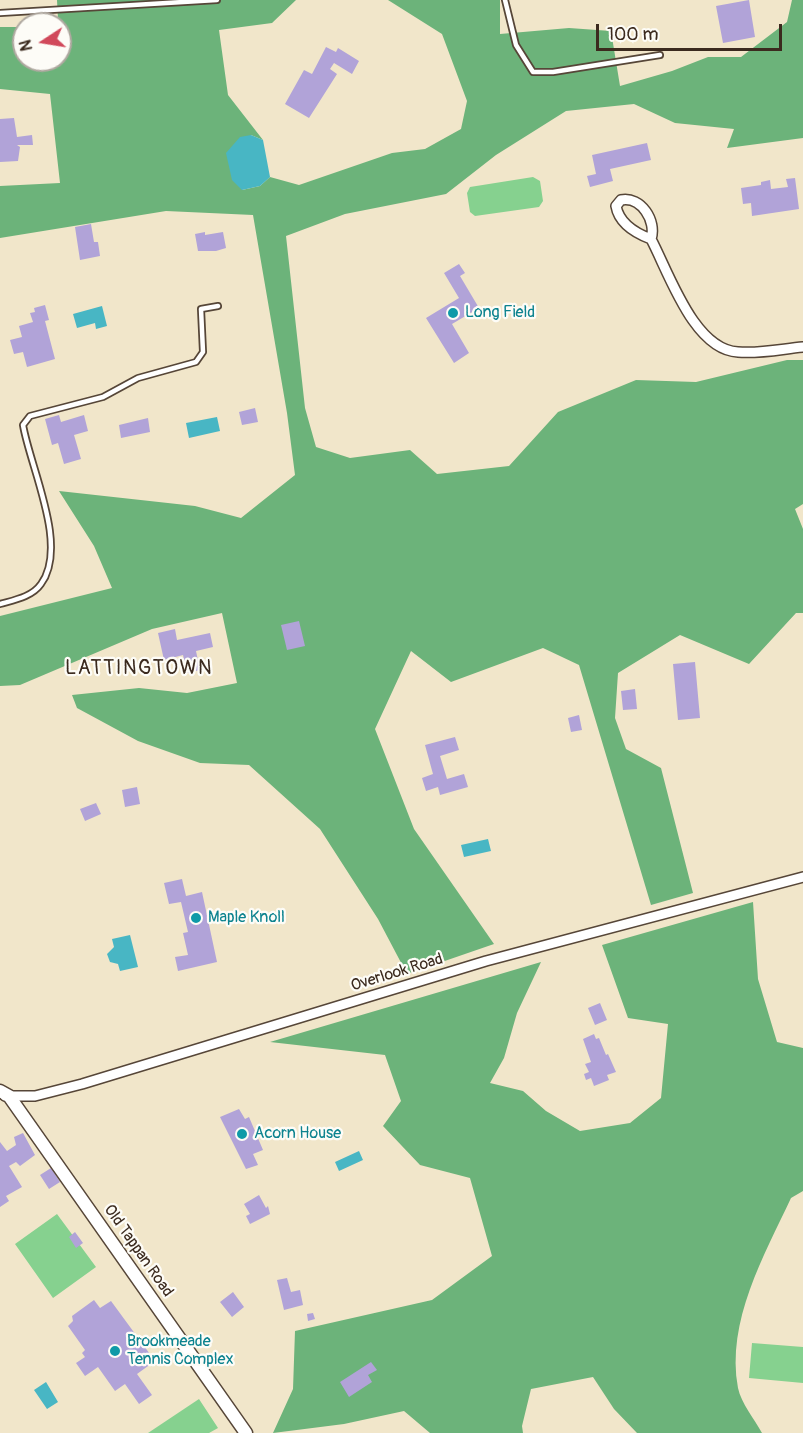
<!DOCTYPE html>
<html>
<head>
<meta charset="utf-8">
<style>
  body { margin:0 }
  #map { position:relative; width:803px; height:1433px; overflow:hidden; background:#f1e6ca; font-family:Pangolin,sans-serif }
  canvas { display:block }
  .north { position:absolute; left:12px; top:12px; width:60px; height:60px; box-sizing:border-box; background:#fdfcf7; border:2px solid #afa8a0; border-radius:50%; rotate:258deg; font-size:16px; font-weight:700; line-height:24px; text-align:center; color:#3b2a1e }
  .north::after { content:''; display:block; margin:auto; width:21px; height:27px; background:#d1495b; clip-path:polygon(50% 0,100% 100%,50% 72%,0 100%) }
  .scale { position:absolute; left:596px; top:24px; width:186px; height:27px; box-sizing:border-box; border:3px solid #3b2a1e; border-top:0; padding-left:8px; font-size:18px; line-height:21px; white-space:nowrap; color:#3b2a1e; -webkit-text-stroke:4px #fdfcf7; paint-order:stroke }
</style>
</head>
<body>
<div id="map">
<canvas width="803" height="1433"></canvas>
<div class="north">N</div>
<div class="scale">100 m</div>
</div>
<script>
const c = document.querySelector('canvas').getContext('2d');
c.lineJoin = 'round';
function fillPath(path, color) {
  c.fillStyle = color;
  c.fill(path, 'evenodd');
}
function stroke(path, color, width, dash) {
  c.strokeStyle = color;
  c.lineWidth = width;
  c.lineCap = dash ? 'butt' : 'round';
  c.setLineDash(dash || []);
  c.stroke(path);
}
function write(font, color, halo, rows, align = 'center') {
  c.font = font + ' Pangolin,sans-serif';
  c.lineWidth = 4.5;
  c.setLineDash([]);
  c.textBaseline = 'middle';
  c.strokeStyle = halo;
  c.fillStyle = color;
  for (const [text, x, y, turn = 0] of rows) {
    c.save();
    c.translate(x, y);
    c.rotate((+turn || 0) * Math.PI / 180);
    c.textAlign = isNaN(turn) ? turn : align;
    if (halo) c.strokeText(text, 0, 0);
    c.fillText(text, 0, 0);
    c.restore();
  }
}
fillPath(new Path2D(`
  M 533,177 L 540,181 L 543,201 L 539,207 L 475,216 L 470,212 L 467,193 L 470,187 Z
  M 57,1214 L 96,1267 L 53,1298 L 15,1244 Z
  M 752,1343 L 803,1347 L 803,1383 L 749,1378 Z
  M 199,1399 L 218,1428 L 209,1433 L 148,1433 Z`), '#86d18f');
fillPath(new Path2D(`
  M 57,0 L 296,0 L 272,23 L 219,30 L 228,95 L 263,140 L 251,135 L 242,190 L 260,186 L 270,177 L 299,185 L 392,153 L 425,149 L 461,129 L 467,101 L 442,34 L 388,0 L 500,0 L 500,34 L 569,28 L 611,31 L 620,86 L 672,71 L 708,57 L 741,57 L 787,22 L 792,0 L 803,0 L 803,138 L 727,148 L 734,129 L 675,123 L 634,104 L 566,111 L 496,155 L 446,194 L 345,214 L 286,236 L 305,408 L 316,447 L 350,458 L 410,450 L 437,474 L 509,466 L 558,412 L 636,380 L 696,382 L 787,360 L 803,360 L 803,504 L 795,509 L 803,529 L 803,613 L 796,613 L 749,664 L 680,635 L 618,673 L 615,718 L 626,749 L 661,768 L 693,893 L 651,905 L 579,665 L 543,648 L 451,682 L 411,651 L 375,729 L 414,829 L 494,944 L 407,974 L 378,919 L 320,829 L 249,765 L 200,763 L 138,741 L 77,708 L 72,695 L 139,688 L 187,693 L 237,683 L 222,613 L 152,629 L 20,685 L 0,686 L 0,616 L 112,588 L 94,546 L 59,491 L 195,506 L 241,518 L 295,475 L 287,413 L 253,215 L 166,211 L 0,238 L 0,186 L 60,183 L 50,94 L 0,89 L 0,27 L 24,27 L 24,60 L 60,60 Z
  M 753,902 L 758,979 L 777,1042 L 803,1048 L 803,1191 L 791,1198 C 764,1256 726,1321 738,1388 C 741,1403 755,1420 762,1433 L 637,1433 L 614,1409 L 593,1377 L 531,1389 L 522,1426 L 523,1433 L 430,1433 L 404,1411 L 344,1424 L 273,1433 L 293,1389 L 295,1331 L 432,1300 L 492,1256 L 470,1178 L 420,1165 L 383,1126 L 401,1101 L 385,1055 L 270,1042 L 541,962 L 517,1013 L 504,1058 L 490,1083 L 523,1091 L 546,1111 L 580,1131 L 630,1123 L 661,1098 L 668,1024 L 628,1018 L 602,945 Z`), '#6cb37a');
fillPath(new Path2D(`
  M 251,135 L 263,140 L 270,177 L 260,186 L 242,190 L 232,180 L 226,153 L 240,137 Z
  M 102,306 L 107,326 L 96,329 L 95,323 L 77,328 L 73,314 Z
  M 217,417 L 220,431 L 189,438 L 186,423 Z
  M 488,839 L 491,851 L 464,857 L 461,845 Z
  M 130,935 L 138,967 L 120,971 L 118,964 L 110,962 L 107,954 L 114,947 L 112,939 Z
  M 359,1151 L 363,1160 L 339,1171 L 335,1162 Z
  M 46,1382 L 58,1402 L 47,1409 L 34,1390 Z`), '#48b6c4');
fillPath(new Path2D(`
  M 749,0 L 755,37 L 723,43 L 716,6 Z
  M 326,47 L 336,52 L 338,48 L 359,61 L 352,74 L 334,63 L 330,69 L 337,74 L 309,118 L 285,104 L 304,70 L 312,74 Z
  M 14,118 L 17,137 L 32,135 L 33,145 L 17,145 L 20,147 L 18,161 L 0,162 L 0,119 Z
  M 647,143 L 651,160 L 610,169 L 613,181 L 590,187 L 587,176 L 596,174 L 592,155 Z
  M 795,178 L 799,209 L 752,216 L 751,203 L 743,204 L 741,188 L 761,185 L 761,182 L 770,180 L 771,189 L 788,187 L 786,179 Z
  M 91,224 L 94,242 L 98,242 L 100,256 L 80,260 L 75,227 Z
  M 205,232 L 205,235 L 223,232 L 226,248 L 216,251 L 198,251 L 195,234 Z
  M 459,264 L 465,273 L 460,276 L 479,308 L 452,324 L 469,353 L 454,363 L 426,318 L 459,298 L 444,273 Z
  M 45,305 L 49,320 L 45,321 L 55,359 L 27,367 L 23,352 L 14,354 L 10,340 L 22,337 L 19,326 L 33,322 L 30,313 L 35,312 L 34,308 Z
  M 255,408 L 258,422 L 242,425 L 239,412 Z
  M 59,415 L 61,422 L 84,415 L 88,431 L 74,435 L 81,459 L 64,464 L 58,443 L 52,445 L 45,419 Z
  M 148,418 L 150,432 L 121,438 L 119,425 Z
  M 299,621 L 305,646 L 287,650 L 281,625 Z
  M 175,629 L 177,640 L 210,633 L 213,647 L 196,651 L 200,670 L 187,673 L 183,655 L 164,660 L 158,633 Z
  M 695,662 L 700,718 L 678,720 L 673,664 Z
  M 635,689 L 637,709 L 623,710 L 621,691 Z
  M 579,715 L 582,730 L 571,732 L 568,718 Z
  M 455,737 L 459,750 L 440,756 L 447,779 L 464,774 L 468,787 L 440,795 L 438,787 L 426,791 L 422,778 L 433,774 L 425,745 Z
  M 137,787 L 140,804 L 125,807 L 122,790 Z
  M 96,803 L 101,814 L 85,821 L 80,809 Z
  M 182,879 L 186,896 L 202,892 L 217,962 L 178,971 L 175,957 L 188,955 L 183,933 L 188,932 L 181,902 L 169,904 L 164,883 Z
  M 600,1003 L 607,1020 L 595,1025 L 588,1008 Z
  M 594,1034 L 596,1039 L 599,1038 L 606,1055 L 608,1054 L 616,1072 L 607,1075 L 609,1080 L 594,1086 L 591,1078 L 586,1080 L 584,1074 L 589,1072 L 585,1064 L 591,1062 L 583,1039 Z
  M 239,1109 L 245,1119 L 249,1117 L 263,1150 L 253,1154 L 258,1165 L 246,1169 L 220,1117 Z
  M 23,1133 L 35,1155 L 20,1166 L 16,1162 L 9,1166 L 22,1187 L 6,1196 L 9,1201 L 0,1207 L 0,1142 L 7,1151 L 16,1145 L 14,1137 Z
  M 51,1168 L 60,1182 L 49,1189 L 40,1175 Z
  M 259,1195 L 266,1208 L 268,1206 L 270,1214 L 250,1224 L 246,1216 L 250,1214 L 244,1204 Z
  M 75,1232 L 83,1243 L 76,1248 L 69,1237 Z
  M 287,1278 L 291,1292 L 300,1290 L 303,1305 L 284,1310 L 277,1280 Z
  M 233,1292 L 244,1307 L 232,1317 L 220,1302 Z
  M 94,1300 L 100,1308 L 111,1301 L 155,1361 L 137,1374 L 152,1395 L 139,1404 L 125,1384 L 115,1391 L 98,1367 L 85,1376 L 76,1363 L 85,1357 L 82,1353 L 85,1350 L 68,1326 L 73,1321 L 72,1316 Z
  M 313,1313 L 315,1319 L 308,1321 L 307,1314 Z
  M 371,1362 L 377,1370 L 368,1375 L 372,1382 L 349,1397 L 340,1382 Z`), '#b1a3d8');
const service = new Path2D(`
  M 505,0 L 516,45 L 533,72 L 553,72 L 660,55
  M 0,13 L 217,0
  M 0,604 C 14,600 32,597 41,584 C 69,546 30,467 23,425 L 30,416 L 103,397 L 138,378 L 196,362 L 203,352 L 201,309 L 218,306`);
const minor = new Path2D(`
  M 651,239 C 635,233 619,223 616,206 L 621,200 C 641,196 657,221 651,239 C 669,273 694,350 738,352 C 759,354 782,349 803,347
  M 5,1096 L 35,1096 L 82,1084 L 486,961 L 803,877`);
const tertiary = new Path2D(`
  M 0,1091 L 9,1096 L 246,1433`);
stroke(service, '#564638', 8);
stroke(minor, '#564638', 12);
stroke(tertiary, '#564638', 15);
stroke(service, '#fff', 4.5);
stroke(minor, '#fff', 9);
stroke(tertiary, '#fff', 12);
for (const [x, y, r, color] of [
  [453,313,6,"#0f9aa8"],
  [196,918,6,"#0f9aa8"],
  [242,1134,6,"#0f9aa8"],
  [115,1351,6,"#0f9aa8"]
]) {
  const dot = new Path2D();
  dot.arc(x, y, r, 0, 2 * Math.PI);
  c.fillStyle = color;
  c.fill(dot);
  stroke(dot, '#fdfcf7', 2);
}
write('16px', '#0d838f', '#fdfcf7', [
  ["Long Field",465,313],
  ["Maple Knoll",208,918],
  ["Acorn House",254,1134],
  ["Brookmeade",127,1342],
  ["Tennis Complex",127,1360]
], 'left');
write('16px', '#3b2a1e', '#fdfcf7', [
  ["Overlook Road",397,973,-17],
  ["Old Tappan Road",138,1251,55]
]);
c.letterSpacing = '1.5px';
write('20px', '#3b2a1e', '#fdfcf7', [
  ["LATTINGTOWN",139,669]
]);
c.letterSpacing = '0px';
</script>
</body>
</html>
